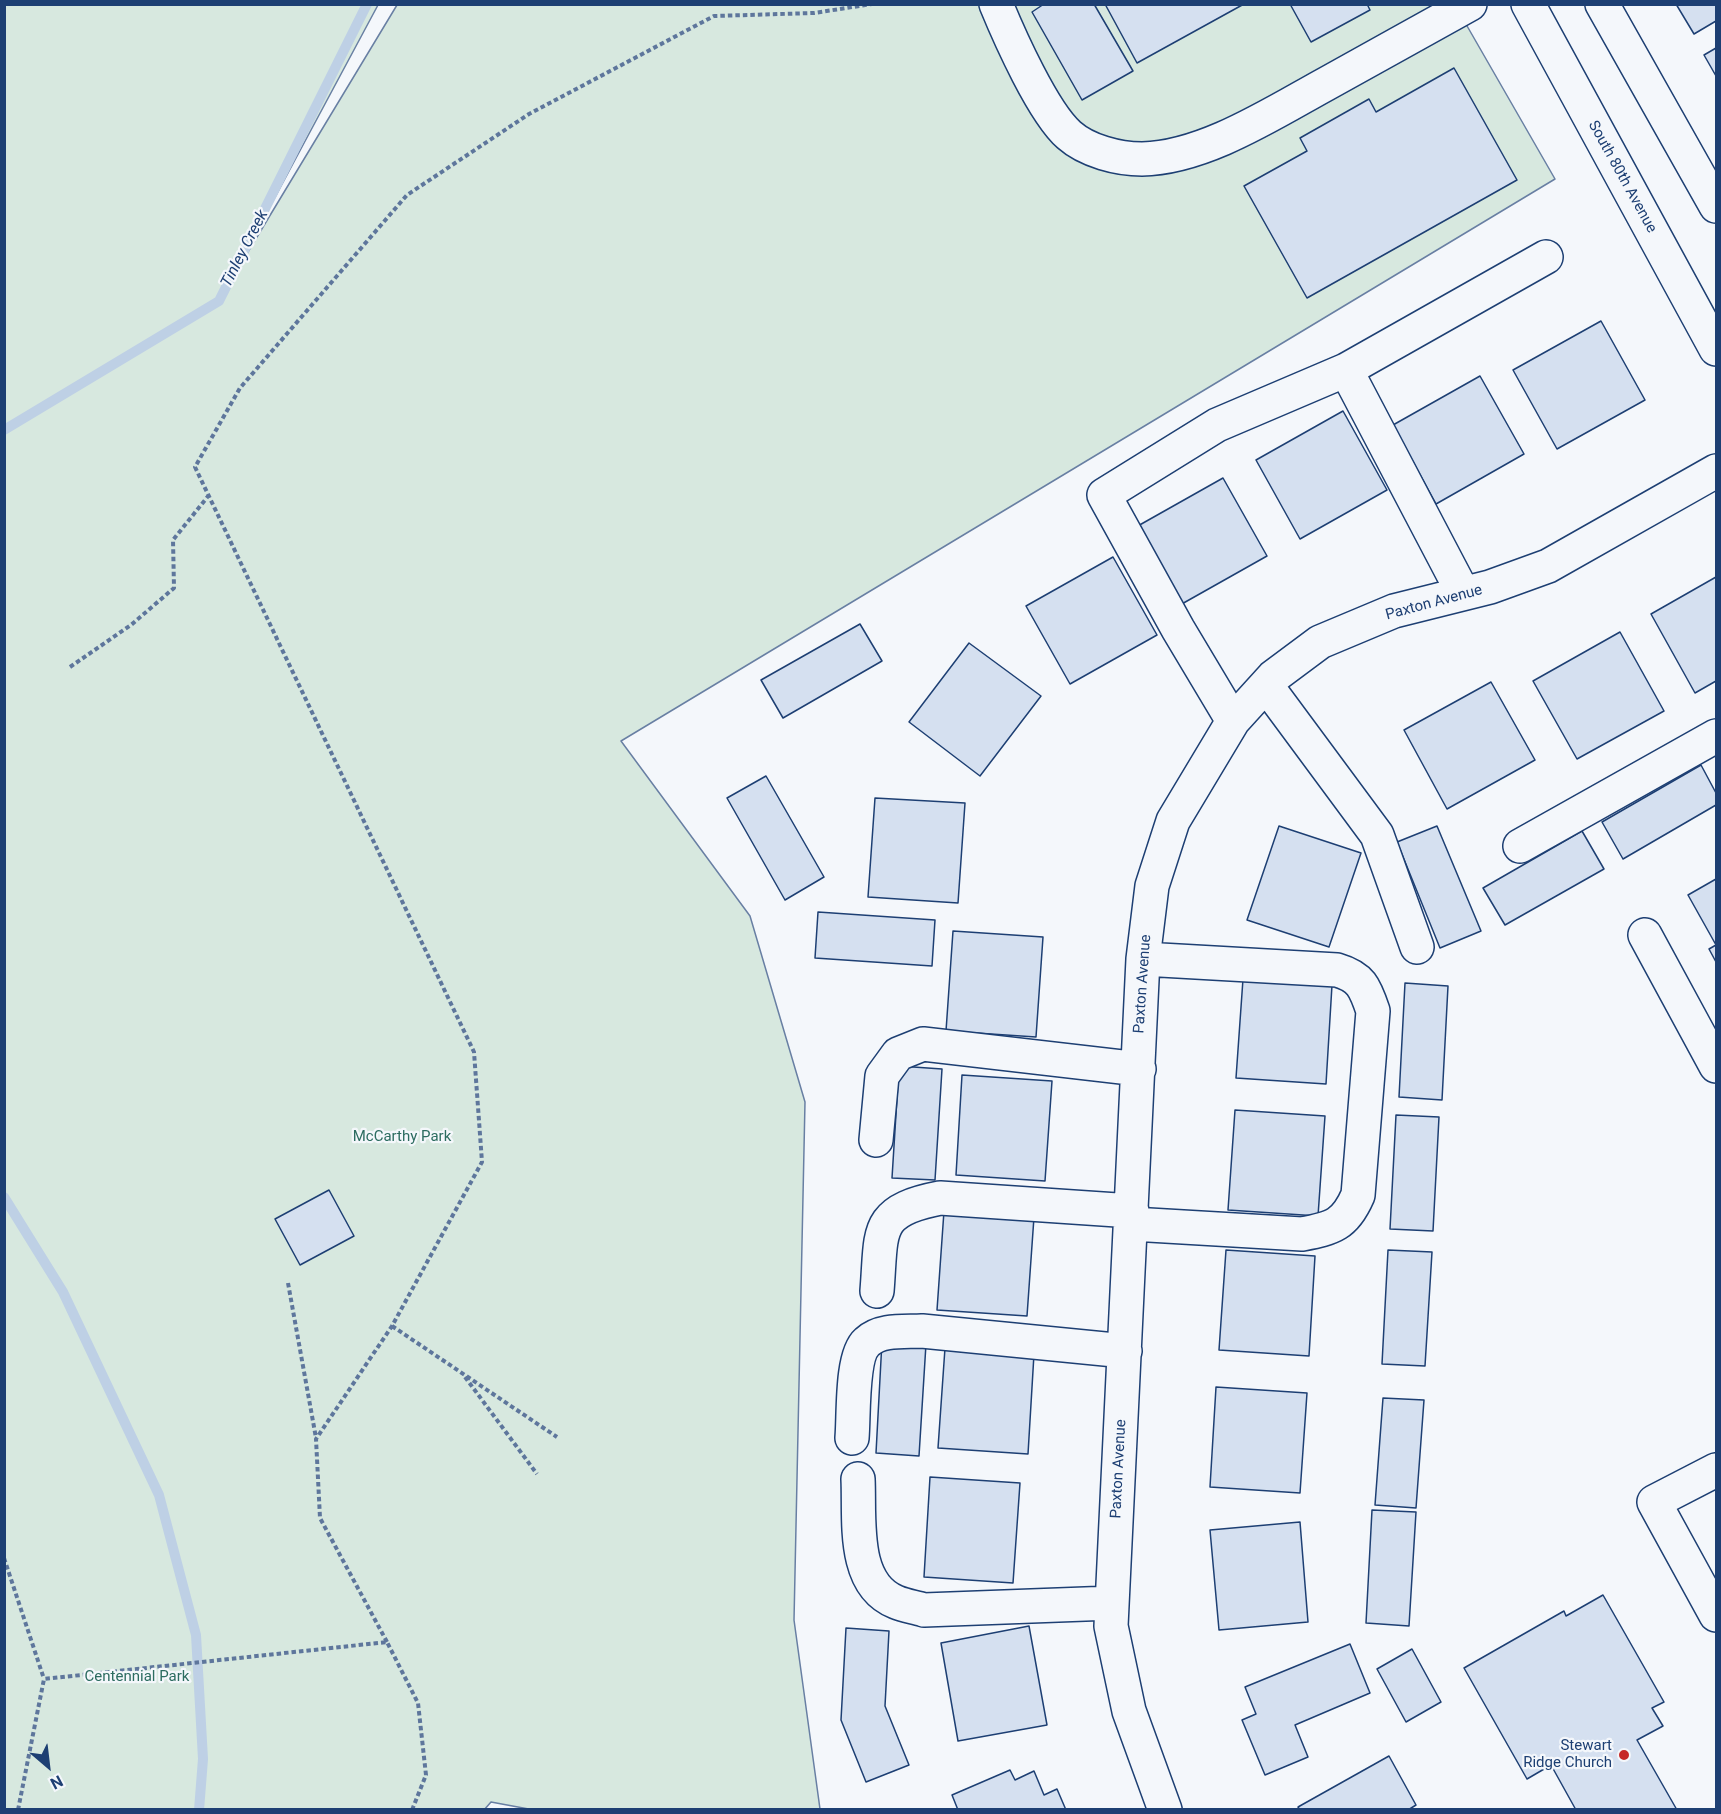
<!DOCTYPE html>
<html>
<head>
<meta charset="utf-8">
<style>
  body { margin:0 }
  #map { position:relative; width:1721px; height:1814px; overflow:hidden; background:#f4f7fb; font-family:Roboto,sans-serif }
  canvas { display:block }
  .frame { position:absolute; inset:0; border:6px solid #1d3f73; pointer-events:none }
  .north { position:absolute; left:18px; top:1736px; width:60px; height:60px; -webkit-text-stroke:4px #f4f7fb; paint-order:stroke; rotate:152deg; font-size:16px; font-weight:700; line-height:24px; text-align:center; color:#1d3f73 }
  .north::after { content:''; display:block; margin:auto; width:21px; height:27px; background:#1d3f73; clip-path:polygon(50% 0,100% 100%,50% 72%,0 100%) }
</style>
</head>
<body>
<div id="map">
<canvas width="1721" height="1814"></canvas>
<div class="frame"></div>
<div class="north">N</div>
</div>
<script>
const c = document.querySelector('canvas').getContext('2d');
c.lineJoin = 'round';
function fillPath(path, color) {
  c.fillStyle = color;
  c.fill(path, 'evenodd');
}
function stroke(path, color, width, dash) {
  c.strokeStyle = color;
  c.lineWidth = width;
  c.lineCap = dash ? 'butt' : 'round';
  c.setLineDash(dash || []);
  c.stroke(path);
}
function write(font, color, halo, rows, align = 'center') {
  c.font = font + ' Roboto,sans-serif';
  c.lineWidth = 4.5;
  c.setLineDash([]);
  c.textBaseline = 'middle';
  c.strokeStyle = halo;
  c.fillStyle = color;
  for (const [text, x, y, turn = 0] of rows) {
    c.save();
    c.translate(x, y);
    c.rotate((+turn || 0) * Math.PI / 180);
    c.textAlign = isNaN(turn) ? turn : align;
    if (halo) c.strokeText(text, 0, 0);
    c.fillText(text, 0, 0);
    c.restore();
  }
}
const green = new Path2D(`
  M 5,5 L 378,5 L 228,285 L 397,5 L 1455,5 L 1555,179 L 621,741 L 750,916 L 805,1102 L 794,1620 L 820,1809 L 534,1810 L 491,1802 L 484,1810 L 5,1810 Z`);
fillPath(green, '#d7e8df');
stroke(green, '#687fa3', 1.5);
stroke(new Path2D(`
  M 4,430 L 219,301 L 367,4
  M 4,1197 L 63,1292 L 159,1495 L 196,1635 L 203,1759 L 199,1810`), '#bed0e5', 10);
const building = new Path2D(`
  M 1044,4 L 1094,4 L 1133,71 L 1082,100 L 1032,12 Z
  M 1105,4 L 1244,4 L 1137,63 Z
  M 1290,4 L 1367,4 L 1370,10 L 1311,42 Z
  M 1676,4 L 1716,4 L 1716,21 L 1694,34 Z
  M 1716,48 L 1716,76 L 1704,55 Z
  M 1454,68 L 1517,180 L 1307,298 L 1244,186 L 1307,151 L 1300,138 L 1369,99 L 1376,112 Z
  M 1601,321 L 1645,400 L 1557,449 L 1513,370 Z
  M 1480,376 L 1524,454 L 1436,504 L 1393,425 Z
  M 1343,411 L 1387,490 L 1300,539 L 1256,460 Z
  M 1223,478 L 1267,556 L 1180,605 L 1136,527 Z
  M 1113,557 L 1157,635 L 1070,684 L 1026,606 Z
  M 1716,577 L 1716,681 L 1695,693 L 1651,614 Z
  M 860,624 L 882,661 L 783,718 L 761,680 Z
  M 1620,632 L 1664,711 L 1577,759 L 1533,681 Z
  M 969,643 L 1041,696 L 980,776 L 909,722 Z
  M 1491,682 L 1535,760 L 1447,809 L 1404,730 Z
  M 1701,765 L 1716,793 L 1716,805 L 1623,859 L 1602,822 Z
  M 766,776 L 824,877 L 785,900 L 727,798 Z
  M 875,798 L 965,803 L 958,903 L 868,897 Z
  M 1279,826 L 1361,853 L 1329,947 L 1247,920 Z
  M 1437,826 L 1481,931 L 1440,948 L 1397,842 Z
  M 1582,831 L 1604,869 L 1505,925 L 1483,888 Z
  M 1716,879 L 1716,962 L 1709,949 L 1716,945 L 1688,895 Z
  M 818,912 L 935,920 L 932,966 L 815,958 Z
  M 953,931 L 1043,937 L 1036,1037 L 946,1031 Z
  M 1243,979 L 1332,985 L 1326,1084 L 1236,1078 Z
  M 1405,983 L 1448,986 L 1442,1100 L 1399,1097 Z
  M 899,1066 L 942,1069 L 935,1180 L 892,1178 Z
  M 962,1075 L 1052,1081 L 1045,1181 L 956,1175 Z
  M 1235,1110 L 1325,1116 L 1318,1216 L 1228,1210 Z
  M 1396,1115 L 1439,1117 L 1433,1231 L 1390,1229 Z
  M 329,1190 L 354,1236 L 300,1265 L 275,1219 Z
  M 944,1211 L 1034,1217 L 1027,1316 L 937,1310 Z
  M 1226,1250 L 1315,1256 L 1309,1356 L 1219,1350 Z
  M 1388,1250 L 1432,1252 L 1425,1366 L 1382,1364 Z
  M 882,1341 L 926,1344 L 919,1456 L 876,1453 Z
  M 945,1348 L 1034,1354 L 1028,1454 L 938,1448 Z
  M 1216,1387 L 1307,1393 L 1300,1493 L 1210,1487 Z
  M 1383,1398 L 1424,1400 L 1416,1508 L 1375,1505 Z
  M 930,1477 L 1020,1483 L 1013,1583 L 924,1577 Z
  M 1372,1510 L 1416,1512 L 1409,1626 L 1366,1623 Z
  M 1300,1522 L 1308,1622 L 1219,1630 L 1210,1530 Z
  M 1603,1595 L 1664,1702 L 1652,1708 L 1663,1726 L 1637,1740 L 1677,1810 L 1576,1810 L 1551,1765 L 1527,1779 L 1464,1668 L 1564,1611 L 1566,1616 Z
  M 1029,1626 L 1047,1725 L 958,1741 L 941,1643 Z
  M 846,1628 L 889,1631 L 885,1706 L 909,1765 L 866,1782 L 841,1720 Z
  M 1350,1644 L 1370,1693 L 1295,1725 L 1308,1757 L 1265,1775 L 1242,1720 L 1256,1714 L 1245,1687 Z
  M 1412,1649 L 1441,1702 L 1406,1722 L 1377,1669 Z
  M 1389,1756 L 1416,1805 L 1408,1810 L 1300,1810 L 1298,1807 Z
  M 1010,1770 L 1015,1780 L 1034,1771 L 1044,1795 L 1057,1789 L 1066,1810 L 958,1810 L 952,1795 Z`);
fillPath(building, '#d5e0f0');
stroke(building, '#1d3f73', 1.5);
const minor = new Path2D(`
  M 996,4 C 1010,38 1043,112 1069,135 C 1087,151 1118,159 1142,159 C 1204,158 1273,113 1326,84 C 1374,57 1422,31 1470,4
  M 1528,4 L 1716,349
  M 1602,4 L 1716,206
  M 1346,370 L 1546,257
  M 1266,685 L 1377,835 L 1417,947
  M 1233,721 L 1178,629 L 1104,495 L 1217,425 L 1346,370 L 1463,593
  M 1520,846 L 1716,736
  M 1645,935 L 1716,1066
  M 876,1140 L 882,1076 L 898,1054 L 923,1044 L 1139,1069
  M 1132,1224 L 1302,1234 C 1333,1228 1345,1225 1358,1195 L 1373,1011 C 1365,987 1361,977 1337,970 L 1143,959
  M 877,1291 C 882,1231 873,1211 940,1198 L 1132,1211
  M 852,1438 C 854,1416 851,1356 867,1342 C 881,1329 904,1332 922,1331 L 1125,1351
  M 1716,1470 L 1654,1502 L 1716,1615
  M 858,1479 C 860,1518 851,1584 896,1602 C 905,1606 915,1607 924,1610 L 1112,1603
  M 1165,1810 L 1129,1711 L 1111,1626 L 1143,959 L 1152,886 L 1173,821 L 1233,721 L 1273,677 L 1320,642 L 1394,611 L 1490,587 L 1548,566 L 1716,471`);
stroke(minor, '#1d3f73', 36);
stroke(new Path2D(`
  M 70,667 L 131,625 L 174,588 L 173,540 L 209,495
  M 288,1283 L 316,1438
  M 392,1326 L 557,1437
  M 465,1377 L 537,1474
  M 4,1558 L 44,1679
  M 387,1642 L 320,1518 L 316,1439 L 392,1326 L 482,1162 L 474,1052 L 195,467 L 240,388 L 407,195 L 529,114 L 714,16 L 814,13 L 872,4
  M 18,1810 L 44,1679 L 387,1642 L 418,1703 L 426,1775 L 412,1810`), '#5e769c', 4, [4.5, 3]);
stroke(minor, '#f4f7fb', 33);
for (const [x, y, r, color] of [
  [1624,1755,6,"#c62828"]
]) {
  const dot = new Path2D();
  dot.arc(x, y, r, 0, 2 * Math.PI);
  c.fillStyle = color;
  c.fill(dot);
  stroke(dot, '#f4f7fb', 2);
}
write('15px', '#1d3f73', '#f4f7fb', [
  ["South 80th Avenue",1622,177,61],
  ["Paxton Avenue",1434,603,-15],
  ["Paxton Avenue",1143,984,-86],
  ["Paxton Avenue",1119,1469,-87]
]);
write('15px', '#2c6c60', '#f4f7fb', [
  ["McCarthy Park",402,1137],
  ["Centennial Park",137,1677]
]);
write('15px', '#1d3f73', '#f4f7fb', [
  ["Stewart",1612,1746],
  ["Ridge Church",1612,1763]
], 'right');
write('italic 16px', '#1d3f73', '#f4f7fb', [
  ["Tinley Creek",245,249,-63]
]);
</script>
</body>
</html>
